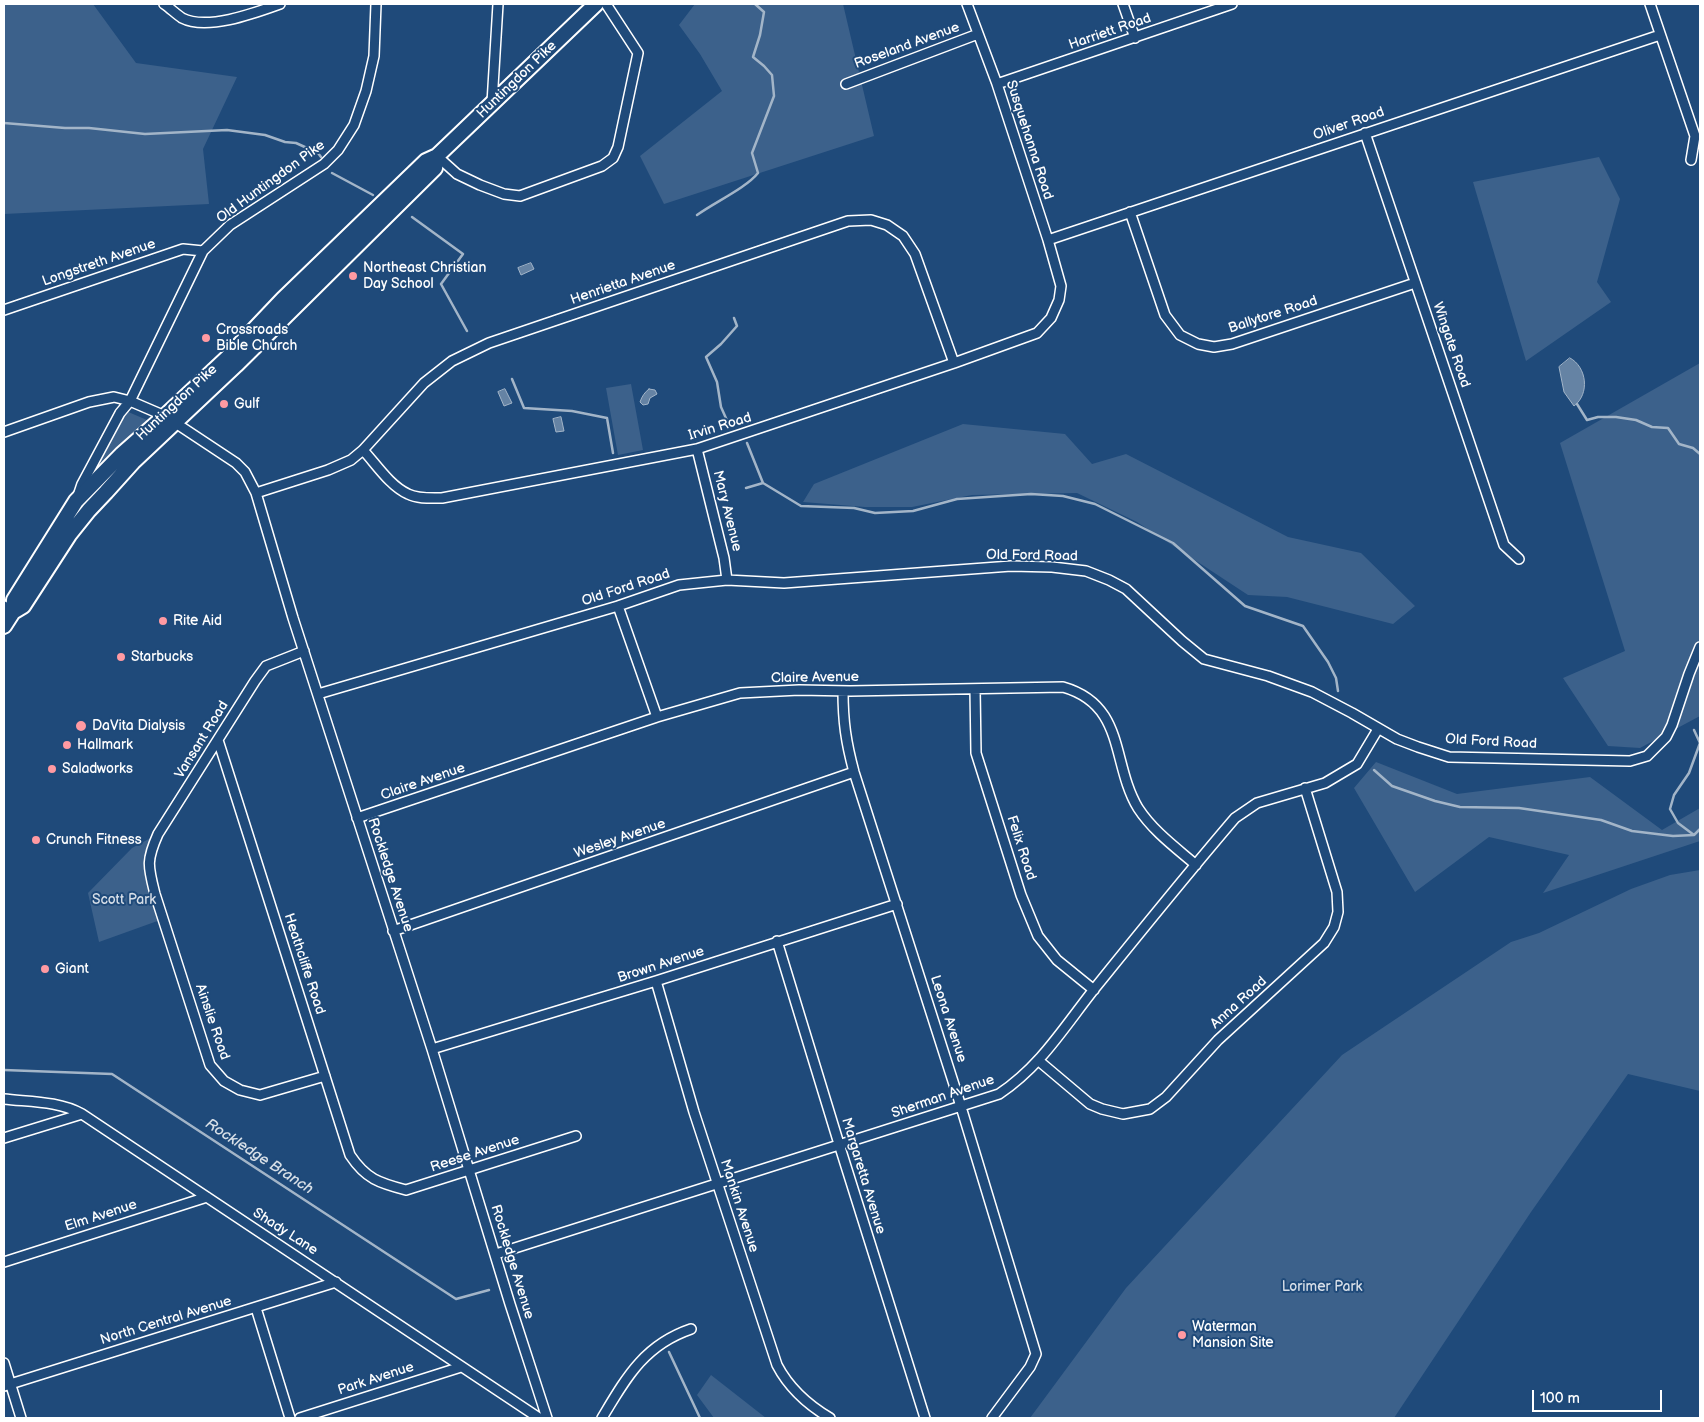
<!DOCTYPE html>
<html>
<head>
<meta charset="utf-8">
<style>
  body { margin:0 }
  #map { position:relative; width:1704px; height:1422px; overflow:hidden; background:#1f4a7a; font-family:"Balsamiq Sans",sans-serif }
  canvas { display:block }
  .frame { position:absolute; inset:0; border:5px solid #fff; pointer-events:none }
  .scale { position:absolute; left:1532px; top:1390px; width:130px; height:22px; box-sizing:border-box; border:2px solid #fff; border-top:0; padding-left:6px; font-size:15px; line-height:18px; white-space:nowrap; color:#fff; -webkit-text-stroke:4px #1f4a7a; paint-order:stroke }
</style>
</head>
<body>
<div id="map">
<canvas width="1704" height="1422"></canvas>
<div class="frame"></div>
<div class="scale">100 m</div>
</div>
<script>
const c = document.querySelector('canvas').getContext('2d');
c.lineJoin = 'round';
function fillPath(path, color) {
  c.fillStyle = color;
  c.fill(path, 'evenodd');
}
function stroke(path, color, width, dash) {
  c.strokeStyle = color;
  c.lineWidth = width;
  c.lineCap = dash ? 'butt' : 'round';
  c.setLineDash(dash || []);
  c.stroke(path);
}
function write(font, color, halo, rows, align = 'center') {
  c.font = font + ' "Balsamiq Sans",sans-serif';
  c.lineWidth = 4;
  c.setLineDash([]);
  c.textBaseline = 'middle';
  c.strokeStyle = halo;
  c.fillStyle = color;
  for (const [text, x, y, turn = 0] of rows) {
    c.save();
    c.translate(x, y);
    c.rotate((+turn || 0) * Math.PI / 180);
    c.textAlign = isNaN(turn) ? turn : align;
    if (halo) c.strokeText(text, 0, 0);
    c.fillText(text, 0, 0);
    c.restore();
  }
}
fillPath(new Path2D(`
  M 4,4 L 93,4 L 136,63 L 237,77 L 203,149 L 209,204 L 4,214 Z
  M 695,4 L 843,4 L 874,136 L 664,204 L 640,156 L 722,91 L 700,54 L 679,25 Z
  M 1599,157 L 1620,199 L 1597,282 L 1611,302 L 1526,361 L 1473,182 Z
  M 1700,363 L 1700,716 L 1640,748 L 1608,746 L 1563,678 L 1625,651 L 1560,443 Z
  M 631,384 L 643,450 L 618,455 L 606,388 Z
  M 126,411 L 147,420 L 91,477 L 89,477 L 106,450 Z
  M 963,424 L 1065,434 L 1092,464 L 1126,454 L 1288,537 L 1361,553 L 1415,606 L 1393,624 L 1287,597 L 1248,595 L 1137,522 L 1077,493 L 972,495 L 912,507 L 865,507 L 803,502 L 814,484 Z
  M 1376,762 L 1457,794 L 1590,777 L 1662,830 L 1700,808 L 1700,841 L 1543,893 L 1569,855 L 1489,837 L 1415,892 L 1354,788 Z
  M 158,834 L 148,867 L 163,919 L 99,942 L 88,893 L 132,848 Z
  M 1700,870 L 1700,1091 L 1628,1074 L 1531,1212 L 1394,1418 L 1030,1418 L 1126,1288 L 1342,1055 L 1511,942 L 1539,933 L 1631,889 L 1670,875 Z
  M 711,1375 L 766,1418 L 714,1418 L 697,1395 Z`), '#3c618b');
const water = new Path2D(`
  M 531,263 L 534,269 L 521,275 L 518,268 Z
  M 1570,358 C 1587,367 1590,394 1574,406 L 1564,392 L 1559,367 Z
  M 505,389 L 512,403 L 504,406 L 498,392 Z
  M 649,389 L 655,390 L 657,394 L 650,398 L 648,404 L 643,405 L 640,402 C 642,396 645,392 649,389 Z
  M 561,417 L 564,431 L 556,432 L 553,419 Z`);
fillPath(water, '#6583a4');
stroke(water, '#a3b5c8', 1);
stroke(new Path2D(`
  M 4,123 L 65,128 L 89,128 L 145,134 L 227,130 L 265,135 L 285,142 L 296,143 L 318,153 L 321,157
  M 332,173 L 373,195
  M 697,215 C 715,202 746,188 758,173 L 752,153 L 774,96 L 772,75 L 764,66 L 753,57 L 760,35 L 764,12 L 755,4
  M 412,217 L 463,254 L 441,284 L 467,331
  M 512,379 L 524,408 L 572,411 L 607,418 L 613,453
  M 1577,404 L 1587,420 L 1598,417 L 1616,417 L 1636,420 L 1652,427 L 1668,428 L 1679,444 L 1693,448 L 1700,454
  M 729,425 L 721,407 L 717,382 L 706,357 L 721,344 L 737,326 L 734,318
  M 747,443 L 763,483 L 801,506 L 854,508 L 875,513 L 913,511 L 957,499 L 1031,494 L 1063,496 L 1095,504 L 1173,543 L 1245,606 L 1303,626 L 1328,662 L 1336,678 L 1338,691
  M 746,488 L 763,483
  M 1374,770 L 1392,786 L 1435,801 L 1460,807 L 1519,808 L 1601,820 L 1632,831 L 1673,836 L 1694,835
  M 1694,835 L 1678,823 L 1670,809 L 1674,795 L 1689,773 L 1700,743 L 1694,730
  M 1694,835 L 1700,829
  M 4,1070 L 112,1074 L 456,1299 L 489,1290
  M 669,1352 L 700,1418`), '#a3b5c8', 2.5);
const street = new Path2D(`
  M 164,4 C 170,8 176,14 182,18 C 207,31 255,13 280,4
  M 1123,4 L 1135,38
  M 1650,4 L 1695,136 L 1691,160
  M 846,84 L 978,34
  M 997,84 L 1232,4
  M 492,103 L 498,4
  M 1365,133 L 1504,545 L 1519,559
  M 437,156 L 457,174 L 480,185 L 504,194 L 520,196 L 602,166 L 613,158 L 618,147 L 638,53 L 606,4
  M 1130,212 L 1165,315 L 1180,335 L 1198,344 L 1214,347 L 1232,344 L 1415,283
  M 1048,240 L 1660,35
  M 4,310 L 183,249 L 203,251
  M 4,432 L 89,402 L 114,397 L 130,401 L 165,416 L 236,463 L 245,472 L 256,493 L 293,618 L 432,1049 L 510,1304 L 547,1418
  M 697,449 L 724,558 L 727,580
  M 363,450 C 376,464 390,486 408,494 C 418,499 431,498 442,498 L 697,449 L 954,363 L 1037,333 L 1051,318 L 1059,300 L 1061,286 L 1048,240 L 997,84 L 967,4
  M 256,493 L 328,470 L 351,460 L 363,450 L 424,383 L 452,361 L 489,343 L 848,221 L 871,220 L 887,225 L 903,236 L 915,254 L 954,363
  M 78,496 L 82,484 L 120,413 L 130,401 L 203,251 L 230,225 L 324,164 L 338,150 L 354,125 L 366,91 L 374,56 L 376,4
  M 4,606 L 13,612
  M 618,606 L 657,717
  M 304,651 L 266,666 L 255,681 L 158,834 C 146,861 148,866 155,894 L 210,1065 L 224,1081 L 240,1090 L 260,1095 L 325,1076
  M 975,689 L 976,753 L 1021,895 L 1038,936 L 1057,960 L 1094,990
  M 843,691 C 843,722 846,742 854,772 L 958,1097 L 1036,1354 L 1030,1367 L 992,1418
  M 318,694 L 618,606 L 679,585 L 727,580 L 784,583 L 1011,566 L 1052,567 L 1086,571 L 1109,580 L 1126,589 L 1182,641 L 1204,659 L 1268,676 L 1312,692 L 1352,713 L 1397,739 L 1418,747 L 1449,757 L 1630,761 L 1647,756 L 1666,737 L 1672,725 L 1689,674 L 1700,647
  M 218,740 L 350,1155 C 366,1179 379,1183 406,1190 L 576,1136
  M 357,818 L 657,717 L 740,693 L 799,690 L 850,691 L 1063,687 C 1126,705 1111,763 1138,808 C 1153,831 1175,847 1196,865
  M 393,931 L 854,772
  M 777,941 L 839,1144 L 925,1418
  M 656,981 L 694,1112 L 777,1365 C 789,1388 808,1405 830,1418
  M 432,1049 L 656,981 L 897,904
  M 1039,1061 L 1090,1104 L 1102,1109 L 1123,1114 L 1150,1109 L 1166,1097 L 1218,1040 L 1324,943 L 1334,927 L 1338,912 L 1337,892 L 1305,788
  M 4,1099 C 30,1102 59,1101 82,1114 L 539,1418
  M 4,1138 L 82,1114
  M 496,1254 L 999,1094 C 1041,1066 1064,1027 1095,988 C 1141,931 1187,874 1235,818 L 1257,803 L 1325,783 L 1357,764 L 1378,729
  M 4,1262 L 207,1197
  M 256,1308 L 290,1418
  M 4,1363 L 21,1418
  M 4,1386 L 336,1282
  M 300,1418 L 461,1367
  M 602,1418 C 626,1378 644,1345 691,1329`);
const primary = new Path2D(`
  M 13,612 L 23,606 L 69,535 L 89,510 L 106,492 L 133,462 L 236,365 L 435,168 L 437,156
  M 4,626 L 13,612 L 14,600 L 76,501 L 122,454 L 165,416 L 228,357 L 283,299 L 426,161 L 437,156 L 596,4`);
stroke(street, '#fff', 12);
stroke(primary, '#fff', 18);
stroke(street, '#1f4a7a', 9);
stroke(primary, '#1f4a7a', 14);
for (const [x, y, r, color] of [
  [353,276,5,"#ff9aa2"],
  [206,338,5,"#ff9aa2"],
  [224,404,5,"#ff9aa2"],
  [163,621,5,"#ff9aa2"],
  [121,657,5,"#ff9aa2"],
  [81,726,6,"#ff9aa2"],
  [67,745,5,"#ff9aa2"],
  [52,769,5,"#ff9aa2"],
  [36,840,5,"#ff9aa2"],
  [45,969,5,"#ff9aa2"],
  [1182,1335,5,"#ff9aa2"]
]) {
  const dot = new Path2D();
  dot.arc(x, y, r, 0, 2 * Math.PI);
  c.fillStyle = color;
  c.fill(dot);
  stroke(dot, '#1f4a7a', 2);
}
write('14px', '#fff', '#1f4a7a', [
  ["Harriett Road",1110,32,-19],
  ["Roseland Avenue",907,46,-20],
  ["Huntingdon Pike",517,80,-44],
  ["Oliver Road",1349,124,-19],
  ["Susquehanna Road",1029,140,72],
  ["Old Huntingdon Pike",271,182,-36],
  ["Longstreth Avenue",99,263,-19],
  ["Henrietta Avenue",623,283,-19],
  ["Ballytore Road",1273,315,-18],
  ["Wingate Road",1451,345,71],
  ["Huntingdon Pike",177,403,-43],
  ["Irvin Road",720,427,-17],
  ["Mary Avenue",727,511,76],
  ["Old Ford Road",1032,556,1],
  ["Old Ford Road",626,588,-18],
  ["Claire Avenue",815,678,-1],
  ["Vansant Road",202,740,-58],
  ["Old Ford Road",1491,742,3],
  ["Claire Avenue",423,782,-19],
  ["Wesley Avenue",620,839,-19],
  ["Felix Road",1021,848,72],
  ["Rockledge Avenue",390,875,72],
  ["Heathcliffe Road",304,964,72],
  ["Brown Avenue",661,965,-18],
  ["Anna Road",1239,1003,-42],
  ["Leona Avenue",948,1019,72],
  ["Ainslie Road",212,1022,71],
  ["Sherman Avenue",943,1097,-19],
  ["Reese Avenue",475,1154,-18],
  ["Margaretta Avenue",863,1176,73],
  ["Mankin Avenue",739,1206,72],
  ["Elm Avenue",101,1216,-18],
  ["Shady Lane",285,1232,33],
  ["Rockledge Avenue",512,1262,73],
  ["North Central Avenue",166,1321,-17],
  ["Park Avenue",376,1379,-18]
]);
write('14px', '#fff', '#1f4a7a', [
  ["Northeast Christian",363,268],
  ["Day School",363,284],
  ["Crossroads",216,330],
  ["Bible Church",216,346],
  ["Gulf",234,404],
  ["Rite Aid",173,621],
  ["Starbucks",131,657],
  ["DaVita Dialysis",92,726],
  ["Hallmark",77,745],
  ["Saladworks",62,769],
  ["Crunch Fitness",46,840],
  ["Giant",55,969],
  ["Waterman",1192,1327],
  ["Mansion Site",1192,1343]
], 'left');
write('14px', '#d8dfe8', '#1f4a7a', [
  ["Scott Park",124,900],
  ["Lorimer Park",1322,1287]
]);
write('italic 15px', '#d8e0e8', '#1f4a7a', [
  ["Rockledge Branch",259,1157,33]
]);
</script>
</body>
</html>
